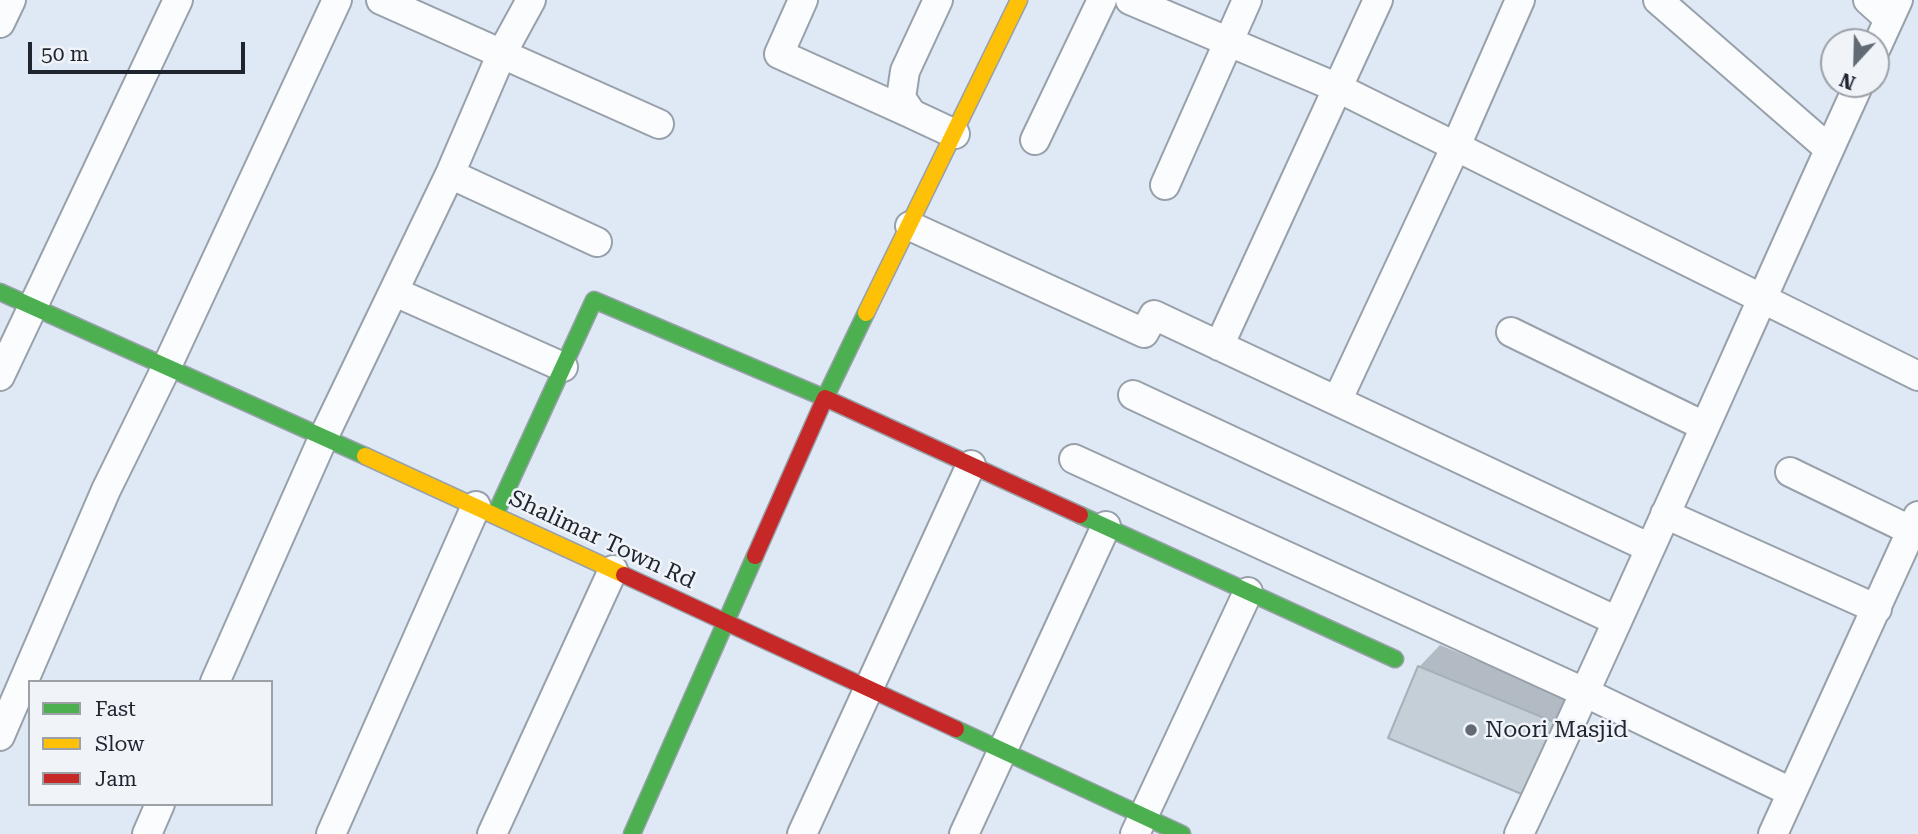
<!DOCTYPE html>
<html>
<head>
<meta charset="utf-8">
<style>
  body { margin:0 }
  #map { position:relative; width:1918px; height:834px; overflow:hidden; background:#dfe9f5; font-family:"Roboto Serif",serif }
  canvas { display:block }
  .legend { position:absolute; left:28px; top:680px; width:245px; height:126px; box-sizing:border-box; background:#f0f4f9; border:2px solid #9ca1a8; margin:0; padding:9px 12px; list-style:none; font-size:21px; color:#1e252f }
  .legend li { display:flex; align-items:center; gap:14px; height:35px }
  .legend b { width:35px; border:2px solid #9ca1a8 }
  .north { position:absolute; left:1820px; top:28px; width:70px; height:70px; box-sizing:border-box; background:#f0f4f9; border:2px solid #9ca1a8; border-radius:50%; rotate:202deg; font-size:19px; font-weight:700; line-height:28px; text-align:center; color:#1e252f }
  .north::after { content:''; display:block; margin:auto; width:24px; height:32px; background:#626a74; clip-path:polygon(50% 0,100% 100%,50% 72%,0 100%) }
  .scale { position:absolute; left:28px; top:42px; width:217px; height:32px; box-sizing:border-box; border:4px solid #1e252f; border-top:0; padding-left:9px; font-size:21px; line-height:24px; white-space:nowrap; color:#1e252f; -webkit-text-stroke:5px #f0f4f9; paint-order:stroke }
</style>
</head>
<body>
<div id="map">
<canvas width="1918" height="834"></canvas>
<ul class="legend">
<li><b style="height:9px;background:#4caf50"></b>Fast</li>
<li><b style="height:9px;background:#ffc107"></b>Slow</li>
<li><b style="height:9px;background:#c62828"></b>Jam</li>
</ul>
<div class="north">N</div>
<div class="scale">50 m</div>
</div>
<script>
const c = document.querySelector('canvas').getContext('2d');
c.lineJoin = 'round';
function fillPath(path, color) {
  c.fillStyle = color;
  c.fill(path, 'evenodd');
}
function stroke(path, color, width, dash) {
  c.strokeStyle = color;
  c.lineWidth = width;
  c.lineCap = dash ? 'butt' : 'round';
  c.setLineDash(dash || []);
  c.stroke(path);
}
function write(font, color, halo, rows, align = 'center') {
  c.font = font + ' "Roboto Serif",serif';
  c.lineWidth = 5;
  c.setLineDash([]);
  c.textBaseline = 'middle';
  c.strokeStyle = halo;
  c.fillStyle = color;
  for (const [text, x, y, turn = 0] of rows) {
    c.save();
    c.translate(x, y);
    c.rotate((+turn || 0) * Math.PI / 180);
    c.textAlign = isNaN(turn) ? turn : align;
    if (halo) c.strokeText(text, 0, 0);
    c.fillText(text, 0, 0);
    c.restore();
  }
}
fillPath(new Path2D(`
  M 1440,645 L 1574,701 L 1545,771 L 1419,667 Z`), '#0003');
const building = new Path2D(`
  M 1418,666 L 1554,722 L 1524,795 L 1388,738 Z`);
fillPath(building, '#c5cfd8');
stroke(building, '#a6b0b9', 2);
const street = new Path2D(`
  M 381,0 L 659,124
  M 803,0 L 779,54 L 912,114
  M 938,0 L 905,71 L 901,98 L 912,114 L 955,134
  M 1130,0 L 1338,88 L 1918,376
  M 1658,0 L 1829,149
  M 1868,0 L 1889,19
  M 0,23 L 11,0
  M 1876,48 L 1898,0
  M 1035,140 L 1102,0
  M 450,174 L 597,242
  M 1165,185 L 1247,0
  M 910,226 L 1144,333 L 1154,315 L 1650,548
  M 395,292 L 563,367
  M 1511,332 L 1704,426
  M 1219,346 L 1378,0
  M 0,376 L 178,0
  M 1133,395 L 1617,621
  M 1337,401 L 1456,146 L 1520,0
  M 1074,459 L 1586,693 L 1791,792
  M 1790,472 L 1912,531
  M 1665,514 L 1877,609
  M 215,682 L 324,436 L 450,174 L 502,53 L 531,0
  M 0,736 L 106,490 L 167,366 L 337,0
  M 147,834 L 160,804
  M 331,834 L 476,506
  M 492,834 L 613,570
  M 802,834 L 971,465
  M 964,834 L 1106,526
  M 1135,834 L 1248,592
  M 1519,834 C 1636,586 1745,334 1859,84
  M 1773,834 L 1918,516`);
const fast = new Path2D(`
  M 0,292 L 365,456
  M 495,515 L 594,300 L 825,398 L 866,313
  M 1080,515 L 1395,659
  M 956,729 L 1182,834
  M 632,834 L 755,556`);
const slow = new Path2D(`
  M 866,313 L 1019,0
  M 365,456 L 624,575`);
const jam = new Path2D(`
  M 755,556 L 825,398 L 1080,515
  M 624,575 L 956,729`);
stroke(street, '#98a0aa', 32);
stroke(fast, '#98a0aa', 19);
stroke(slow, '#98a0aa', 19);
stroke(jam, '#98a0aa', 19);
stroke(street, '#fafcfe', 28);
stroke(fast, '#4caf50', 16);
stroke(slow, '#ffc107', 16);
stroke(jam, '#c62828', 16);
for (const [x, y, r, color] of [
  [1471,730,7,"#626a74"]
]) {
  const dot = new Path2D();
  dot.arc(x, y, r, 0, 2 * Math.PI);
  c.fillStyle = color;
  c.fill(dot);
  stroke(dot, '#f0f4f9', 2.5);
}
write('23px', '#1e252f', '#f0f4f9', [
  ["Shalimar Town Rd",602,540,25]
]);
write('23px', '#1e252f', '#f0f4f9', [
  ["Noori Masjid",1485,730]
], 'left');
</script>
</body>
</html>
